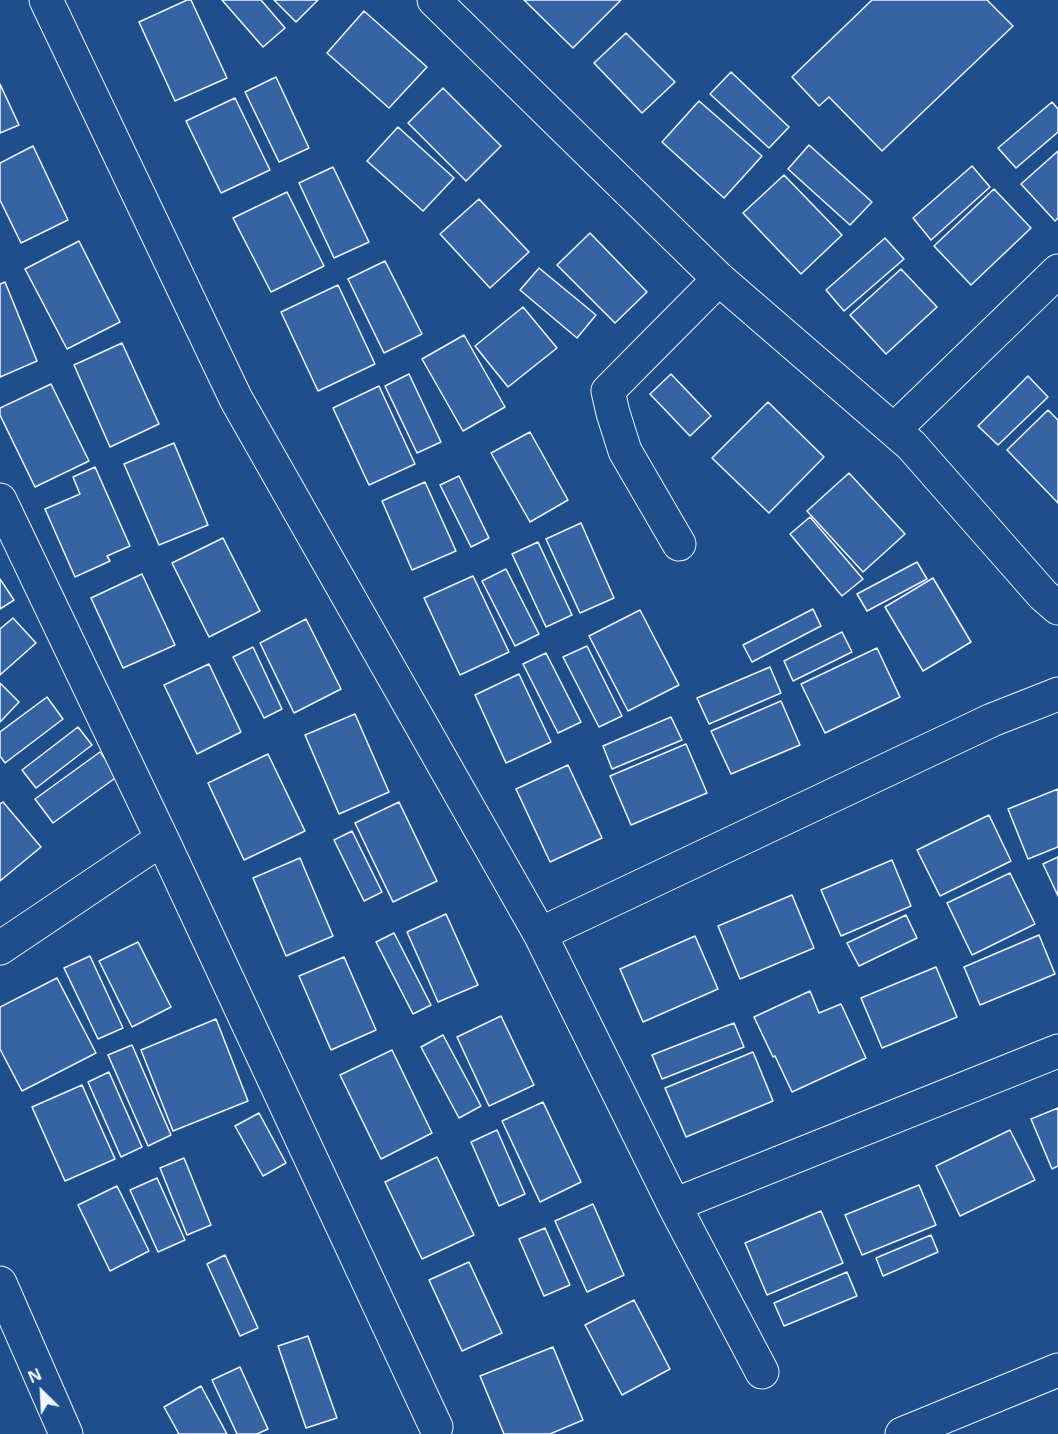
<!DOCTYPE html>
<html>
<head>
<meta charset="utf-8">
<style>
  body { margin:0 }
  #map { position:relative; width:1058px; height:1434px; overflow:hidden; background:#1f4e8c; font-family:"Noto Sans",sans-serif }
  canvas { display:block }
  .north { position:absolute; left:12px; top:1362px; width:60px; height:60px; -webkit-text-stroke:4px #1f4e8c; paint-order:stroke; rotate:336deg; font-size:16px; font-weight:700; line-height:24px; text-align:center; color:#f2f6ff }
  .north::after { content:''; display:block; margin:auto; width:21px; height:27px; background:#f2f6ff; clip-path:polygon(50% 0,100% 100%,50% 72%,0 100%) }
</style>
</head>
<body>
<div id="map">
<canvas width="1058" height="1434"></canvas>
<div class="north">N</div>
</div>
<script>
const c = document.querySelector('canvas').getContext('2d');
c.lineJoin = 'round';
function fillPath(path, color) {
  c.fillStyle = color;
  c.fill(path, 'evenodd');
}
function stroke(path, color, width, dash) {
  c.strokeStyle = color;
  c.lineWidth = width;
  c.lineCap = dash ? 'butt' : 'round';
  c.setLineDash(dash || []);
  c.stroke(path);
}
const building = new Path2D(`
  M 187,0 L 191,0 L 227,78 L 175,101 L 139,22 Z
  M 222,0 L 261,0 L 285,28 L 263,47 Z
  M 274,0 L 318,0 L 296,22 Z
  M 524,0 L 621,0 L 573,48 Z
  M 872,0 L 987,0 L 1013,26 L 882,151 L 829,97 L 819,106 L 792,77 Z
  M 364,11 L 427,67 L 389,108 L 327,53 Z
  M 626,33 L 675,82 L 642,113 L 594,63 Z
  M 731,72 L 789,127 L 769,148 L 710,94 Z
  M 276,77 L 309,148 L 279,162 L 245,92 Z
  M 0,84 L 19,125 L 0,133 Z
  M 443,88 L 501,146 L 466,181 L 408,123 Z
  M 235,98 L 270,170 L 221,193 L 186,121 Z
  M 699,101 L 762,156 L 724,198 L 662,142 Z
  M 1052,102 L 1058,109 L 1058,132 L 1016,168 L 998,148 Z
  M 398,127 L 454,178 L 423,211 L 367,161 Z
  M 809,145 L 872,202 L 850,225 L 788,169 Z
  M 33,146 L 68,220 L 21,243 L 0,200 L 0,163 Z
  M 1058,151 L 1058,218 L 1055,221 L 1021,184 Z
  M 972,166 L 990,187 L 931,240 L 913,218 Z
  M 333,167 L 369,242 L 334,258 L 299,183 Z
  M 784,175 L 842,235 L 801,274 L 743,213 Z
  M 994,189 L 1031,228 L 971,285 L 934,246 Z
  M 287,192 L 324,266 L 271,292 L 233,218 Z
  M 479,199 L 529,252 L 490,288 L 440,234 Z
  M 590,233 L 647,292 L 615,323 L 557,265 Z
  M 885,238 L 904,259 L 844,311 L 826,290 Z
  M 79,241 L 120,322 L 67,349 L 25,269 Z
  M 385,261 L 422,334 L 384,353 L 348,279 Z
  M 539,268 L 596,315 L 577,338 L 520,290 Z
  M 901,269 L 937,307 L 886,354 L 850,315 Z
  M 5,282 L 37,361 L 0,377 L 0,284 Z
  M 338,285 L 375,364 L 318,391 L 281,312 Z
  M 523,307 L 557,348 L 508,387 L 475,346 Z
  M 464,335 L 505,407 L 463,431 L 422,359 Z
  M 122,343 L 159,424 L 110,447 L 74,365 Z
  M 409,374 L 441,442 L 417,453 L 385,386 Z
  M 671,374 L 711,416 L 690,436 L 650,394 Z
  M 1028,376 L 1048,397 L 998,445 L 978,426 Z
  M 51,384 L 89,461 L 35,487 L 0,415 L 0,408 Z
  M 379,386 L 415,464 L 369,485 L 333,408 Z
  M 768,402 L 824,457 L 769,513 L 712,458 Z
  M 1048,410 L 1058,420 L 1058,503 L 1007,450 Z
  M 530,432 L 568,500 L 530,522 L 491,453 Z
  M 174,443 L 208,525 L 159,545 L 124,464 Z
  M 95,467 L 130,546 L 107,556 L 110,561 L 75,577 L 45,509 L 80,494 L 73,477 Z
  M 849,473 L 905,534 L 863,572 L 807,511 Z
  M 459,476 L 489,538 L 471,547 L 440,485 Z
  M 425,482 L 456,551 L 412,570 L 382,501 Z
  M 810,517 L 863,579 L 842,596 L 790,534 Z
  M 581,523 L 614,598 L 580,613 L 546,539 Z
  M 223,538 L 260,611 L 209,637 L 172,563 Z
  M 538,542 L 572,615 L 546,627 L 512,554 Z
  M 917,562 L 927,579 L 867,611 L 857,594 Z
  M 506,569 L 539,634 L 515,646 L 482,581 Z
  M 142,574 L 175,645 L 123,668 L 91,598 Z
  M 473,576 L 509,652 L 460,675 L 424,598 Z
  M 933,578 L 971,642 L 923,671 L 885,607 Z
  M 0,579 L 14,600 L 0,609 Z
  M 813,609 L 821,626 L 752,662 L 743,645 Z
  M 640,610 L 679,685 L 628,711 L 589,636 Z
  M 13,618 L 36,643 L 0,675 L 0,629 Z
  M 306,619 L 341,689 L 294,713 L 260,643 Z
  M 842,632 L 852,652 L 793,681 L 784,661 Z
  M 587,646 L 622,716 L 599,727 L 563,657 Z
  M 253,647 L 282,709 L 264,718 L 233,657 Z
  M 877,648 L 900,697 L 825,733 L 801,684 Z
  M 546,653 L 581,722 L 558,733 L 523,664 Z
  M 209,664 L 241,732 L 197,754 L 164,685 Z
  M 770,667 L 781,693 L 709,724 L 697,698 Z
  M 519,674 L 551,742 L 506,763 L 475,695 Z
  M 0,683 L 19,702 L 0,722 Z
  M 47,697 L 63,719 L 5,763 L 0,756 L 0,732 Z
  M 781,701 L 800,745 L 731,774 L 711,731 Z
  M 355,714 L 389,792 L 339,814 L 305,735 Z
  M 671,717 L 682,740 L 612,769 L 603,746 Z
  M 78,727 L 92,745 L 36,788 L 22,770 Z
  M 686,744 L 707,793 L 631,825 L 610,776 Z
  M 100,752 L 118,776 L 53,823 L 35,799 Z
  M 268,754 L 305,831 L 244,860 L 208,783 Z
  M 568,765 L 602,838 L 550,862 L 516,789 Z
  M 1058,789 L 1058,847 L 1028,859 L 1008,809 Z
  M 3,802 L 41,847 L 0,881 L 0,804 Z
  M 399,802 L 437,881 L 393,902 L 355,823 Z
  M 989,815 L 1011,861 L 940,896 L 917,850 Z
  M 352,831 L 382,892 L 364,901 L 334,840 Z
  M 1058,857 L 1058,896 L 1043,864 Z
  M 300,858 L 333,936 L 286,956 L 253,878 Z
  M 892,860 L 911,906 L 841,936 L 821,890 Z
  M 1010,873 L 1035,924 L 972,955 L 947,903 Z
  M 792,895 L 814,948 L 740,979 L 718,926 Z
  M 446,914 L 478,985 L 438,1002 L 407,932 Z
  M 906,915 L 917,938 L 859,966 L 847,943 Z
  M 394,933 L 431,1005 L 413,1014 L 376,942 Z
  M 1039,935 L 1055,974 L 980,1005 L 964,967 Z
  M 695,936 L 718,989 L 643,1022 L 620,969 Z
  M 138,942 L 171,1007 L 132,1027 L 99,961 Z
  M 90,956 L 123,1028 L 98,1039 L 64,968 Z
  M 344,957 L 376,1030 L 331,1050 L 299,976 Z
  M 936,967 L 957,1017 L 882,1048 L 861,998 Z
  M 57,978 L 96,1053 L 22,1091 L 0,1049 L 0,1007 Z
  M 810,991 L 819,1013 L 841,1004 L 866,1058 L 792,1092 L 775,1056 L 773,1057 L 754,1017 Z
  M 501,1016 L 534,1085 L 489,1106 L 457,1037 Z
  M 216,1019 L 248,1101 L 173,1131 L 141,1050 Z
  M 734,1023 L 744,1047 L 662,1079 L 652,1055 Z
  M 443,1035 L 481,1106 L 459,1118 L 421,1047 Z
  M 132,1045 L 171,1135 L 148,1146 L 108,1055 Z
  M 392,1050 L 432,1133 L 381,1159 L 340,1075 Z
  M 753,1052 L 773,1101 L 686,1137 L 665,1088 Z
  M 109,1072 L 142,1147 L 121,1157 L 88,1082 Z
  M 82,1085 L 115,1159 L 65,1181 L 32,1107 Z
  M 543,1102 L 581,1182 L 540,1202 L 502,1121 Z
  M 1058,1108 L 1058,1166 L 1052,1169 L 1031,1119 Z
  M 259,1113 L 286,1163 L 263,1176 L 235,1126 Z
  M 497,1130 L 525,1194 L 499,1206 L 471,1142 Z
  M 1010,1130 L 1035,1180 L 960,1216 L 936,1166 Z
  M 437,1157 L 474,1235 L 422,1259 L 385,1182 Z
  M 184,1158 L 211,1225 L 187,1235 L 160,1168 Z
  M 157,1178 L 185,1240 L 158,1252 L 130,1190 Z
  M 919,1185 L 936,1225 L 862,1255 L 845,1215 Z
  M 117,1186 L 149,1251 L 110,1271 L 78,1205 Z
  M 593,1204 L 624,1275 L 587,1292 L 555,1221 Z
  M 821,1211 L 843,1263 L 767,1295 L 745,1243 Z
  M 545,1228 L 570,1285 L 544,1296 L 519,1239 Z
  M 931,1235 L 938,1252 L 883,1276 L 876,1258 Z
  M 225,1255 L 258,1328 L 240,1336 L 207,1264 Z
  M 469,1262 L 502,1333 L 462,1351 L 429,1280 Z
  M 847,1272 L 857,1296 L 784,1326 L 774,1303 Z
  M 634,1300 L 670,1369 L 622,1395 L 585,1325 Z
  M 308,1336 L 337,1418 L 306,1428 L 278,1346 Z
  M 553,1347 L 583,1420 L 550,1434 L 504,1434 L 480,1376 Z
  M 240,1367 L 268,1429 L 257,1434 L 237,1434 L 212,1380 Z
  M 201,1386 L 227,1434 L 179,1434 L 164,1407 Z`);
fillPath(building, '#3563a3');
stroke(building, '#f2f6ff', 1.5);
const street = new Path2D(`
  M 46,0 L 236,399 L 540,934 L 674,1205 L 762,1372
  M 434,0 L 719,279 L 911,445 L 1043,595 L 1058,608
  M 897,433 L 901,423 L 1058,271
  M 0,500 L 162,839 L 0,948
  M 679,544 L 625,451 L 613,413 L 608,391 L 719,279
  M 162,839 L 436,1427
  M 540,934 L 992,720 L 1058,694
  M 674,1205 L 1058,1051
  M 0,1283 L 66,1434`);
const primary = new Path2D(`
  M 902,1434 L 1058,1370`);
stroke(street, '#f2f6ff', 35);
stroke(primary, '#f2f6ff', 35);
stroke(street, '#1f4e8c', 33);
stroke(primary, '#1f4e8c', 33);
</script>
</body>
</html>
